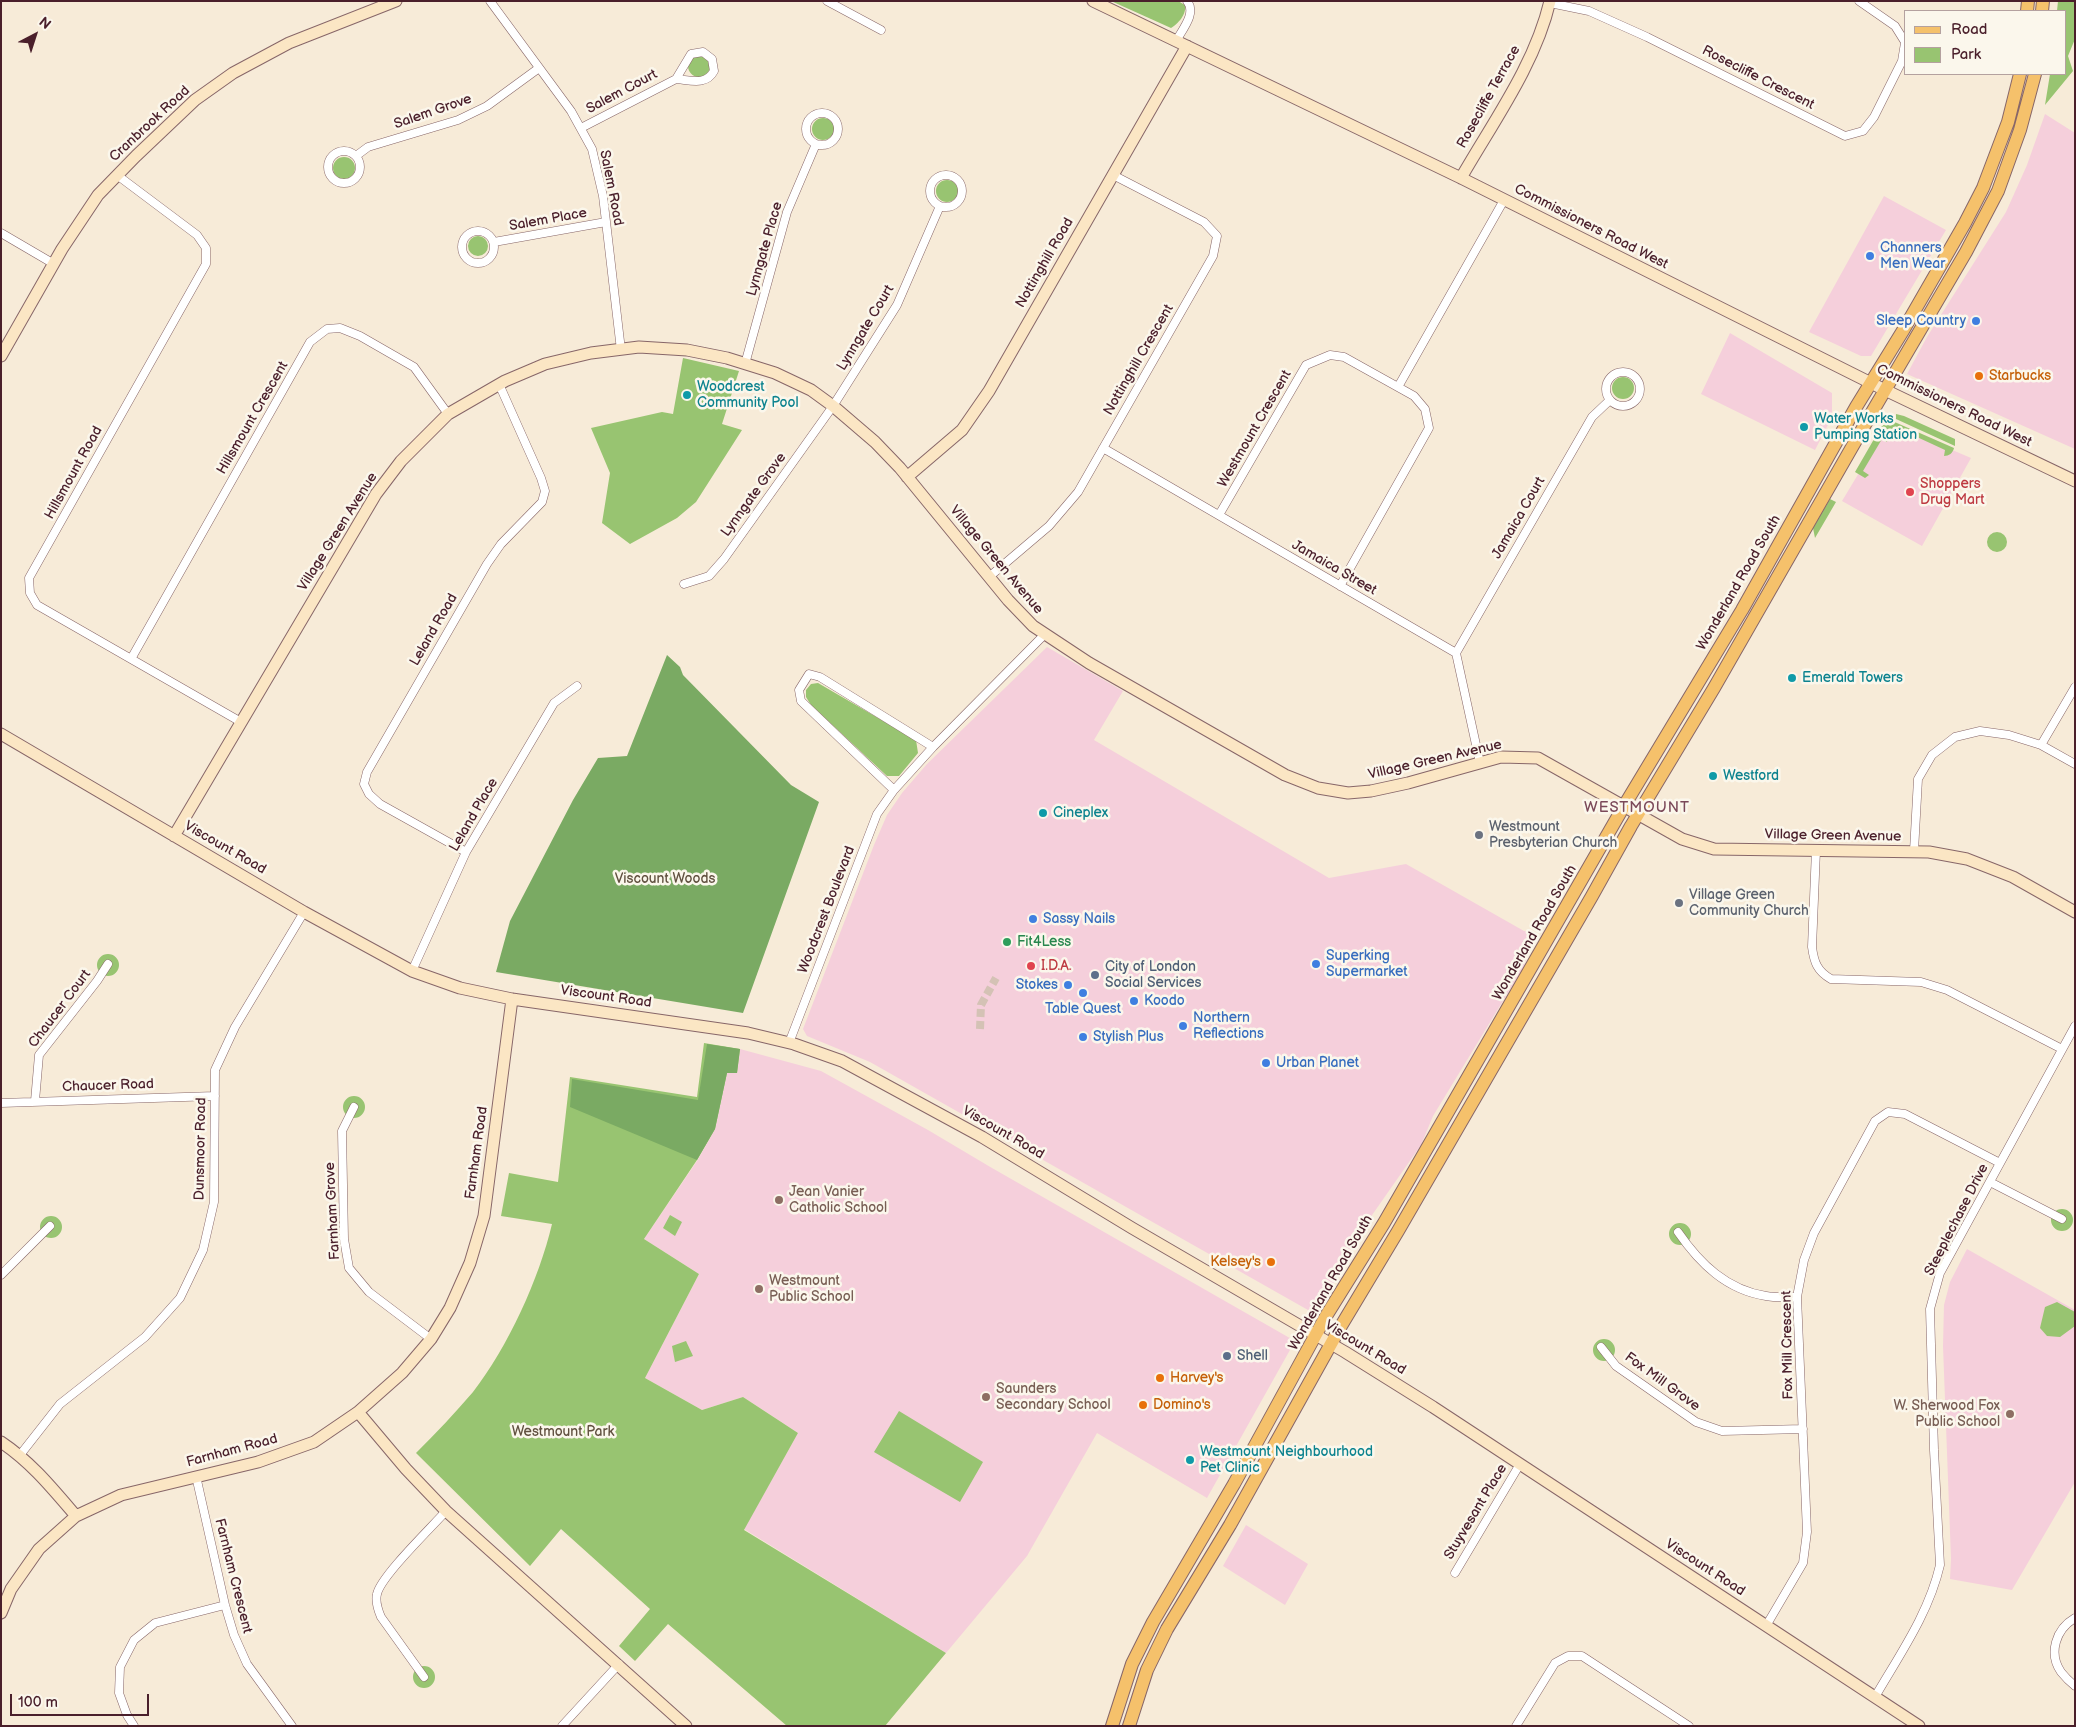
<!DOCTYPE html>
<html>
<head>
<meta charset="utf-8">
<style>
  body { margin:0 }
  #map { position:relative; width:2076px; height:1727px; overflow:hidden; background:#f7ebd8; font-family:"Balsamiq Sans",sans-serif }
  canvas { display:block }
  .frame { position:absolute; inset:0; border:2px solid #4a1f2b; pointer-events:none }
  .legend { position:absolute; left:1904px; top:10px; width:162px; height:65px; box-sizing:border-box; background:#fbf7ec; border:1px solid #b4a19f; margin:0; padding:6px 9px; list-style:none; font-size:15px; color:#4a1f2b }
  .legend li { display:flex; align-items:center; gap:10px; height:25px }
  .legend b { width:25px; border:1px solid #b4a19f }
  .north { position:absolute; left:10px; top:10px; width:50px; height:50px; -webkit-text-stroke:4px #fbf7ec; paint-order:stroke; rotate:40deg; font-size:14px; font-weight:700; line-height:20px; text-align:center; color:#4a1f2b }
  .north::after { content:''; display:block; margin:auto; width:18px; height:22px; background:#4a1f2b; clip-path:polygon(50% 0,100% 100%,50% 72%,0 100%) }
  .scale { position:absolute; left:10px; top:1694px; width:139px; height:22px; box-sizing:border-box; border:2px solid #4a1f2b; border-top:0; padding-left:6px; font-size:15px; line-height:18px; white-space:nowrap; color:#4a1f2b; -webkit-text-stroke:4px #fbf7ec; paint-order:stroke }
</style>
</head>
<body>
<div id="map">
<canvas width="2076" height="1727"></canvas>
<div class="frame"></div>
<ul class="legend">
<li><b style="height:6px;background:#f5c16b"></b>Road</li>
<li><b style="height:14px;background:#98c471"></b>Park</li>
</ul>
<div class="north">N</div>
<div class="scale">100 m</div>
</div>
<script>
const c = document.querySelector('canvas').getContext('2d');
c.lineJoin = 'round';
function fillPath(path, color) {
  c.fillStyle = color;
  c.fill(path, 'evenodd');
}
function stroke(path, color, width, dash) {
  c.strokeStyle = color;
  c.lineWidth = width;
  c.lineCap = dash ? 'butt' : 'round';
  c.setLineDash(dash || []);
  c.stroke(path);
}
function write(font, color, halo, rows, align = 'center') {
  c.font = font + ' "Balsamiq Sans",sans-serif';
  c.lineWidth = 5;
  c.setLineDash([]);
  c.textBaseline = 'middle';
  c.strokeStyle = halo;
  c.fillStyle = color;
  for (const [text, x, y, turn = 0] of rows) {
    c.save();
    c.translate(x, y);
    c.rotate((+turn || 0) * Math.PI / 180);
    c.textAlign = isNaN(turn) ? turn : align;
    if (halo) c.strokeText(text, 0, 0);
    c.fillText(text, 0, 0);
    c.restore();
  }
}
fillPath(new Path2D(`
  M 2045,114 L 2075,133 L 2075,449 L 1907,374 L 1927,337 L 2006,212 L 2027,165 Z
  M 1884,196 L 1946,230 L 1871,356 L 1861,356 L 1809,332 Z
  M 1730,333 L 1832,393 L 1832,417 L 1815,450 L 1701,394 Z
  M 1889,423 L 1971,458 L 1922,546 L 1842,501 Z
  M 1047,647 L 1123,691 L 1094,740 L 1329,878 L 1406,864 L 1524,931 L 1536,932 L 1523,968 L 1433,1116 L 1421,1145 L 1370,1218 L 1321,1306 L 1308,1310 L 870,1062 L 807,1036 L 803,1029 L 874,845 L 887,815 L 902,793 L 927,764 Z
  M 740,1049 L 821,1071 L 928,1130 L 992,1168 L 1295,1341 L 1207,1498 L 1097,1433 L 1027,1556 L 946,1653 L 744,1529 L 798,1433 L 743,1397 L 702,1410 L 645,1378 L 699,1274 L 644,1239 L 697,1161 L 715,1129 L 727,1073 L 737,1073 Z
  M 1967,1249 L 2075,1310 L 2075,1482 L 2012,1590 L 1950,1579 L 1951,1559 L 1943,1346 L 1944,1305 L 1950,1282 Z
  M 1246,1525 L 1308,1564 L 1285,1605 L 1223,1566 Z`), '#f5cfdb');
fillPath(new Path2D(`
  M 1111,1 L 1178,1 L 1185,5 C 1187,14 1178,24 1171,28 Z
  M 2058,1 L 2075,1 L 2075,39 L 2068,56 L 2073,71 L 2045,105 L 2050,74 L 2065,74 L 2065,11 L 2057,11 Z
  M688 66a11 11 0 1 1 22 0a11 11 0 1 1-22 0Z
  M812 129a11 11 0 1 1 22 0a11 11 0 1 1-22 0Z
  M333 168a11 11 0 1 1 22 0a11 11 0 1 1-22 0Z
  M936 191a11 11 0 1 1 22 0a11 11 0 1 1-22 0Z
  M468 246a10 10 0 1 1 20 0a10 10 0 1 1-20 0Z
  M 683,358 L 739,371 L 722,424 L 742,430 L 696,502 L 677,518 L 630,544 L 602,523 L 610,473 L 591,428 L 662,412 L 673,414 Z
  M1612 388a11 11 0 1 1 22 0a11 11 0 1 1-22 0Z
  M 1896,414 L 1904,416 L 1955,439 L 1955,446 L 1896,419 Z
  M 1890,420 L 1954,448 C 1953,453 1949,456 1944,456 L 1945,450 L 1904,431 L 1900,437 L 1897,431 L 1886,435 L 1887,442 L 1882,439 L 1863,471 L 1869,475 L 1865,478 L 1855,472 L 1881,427 Z
  M 1830,499 L 1836,502 L 1815,538 L 1813,528 Z
  M1987 542a10 10 0 1 1 20 0a10 10 0 1 1-20 0Z
  M 818,683 L 916,740 L 918,753 L 899,776 L 887,776 L 811,705 L 806,697 L 806,690 L 811,684 Z
  M97 965a11 11 0 1 1 22 0a11 11 0 1 1-22 0Z
  M 704,1043 L 740,1049 L 737,1073 L 727,1073 L 715,1129 L 697,1160 L 644,1239 L 699,1274 L 645,1378 L 702,1410 L 743,1397 L 798,1433 L 744,1530 L 946,1653 L 885,1726 L 787,1726 L 668,1624 L 635,1661 L 619,1646 L 650,1609 L 561,1529 L 530,1566 L 416,1453 C 436,1433 455,1413 473,1392 C 508,1347 539,1279 552,1224 L 501,1216 L 509,1173 L 558,1182 L 570,1077 L 697,1097 Z
  M343 1107a11 11 0 1 1 22 0a11 11 0 1 1-22 0Z
  M2051 1220a11 11 0 1 1 22 0a11 11 0 1 1-22 0Z
  M 670,1215 L 682,1222 L 675,1236 L 663,1228 Z
  M40 1227a11 11 0 1 1 22 0a11 11 0 1 1-22 0Z
  M1669 1234a11 11 0 1 1 22 0a11 11 0 1 1-22 0Z
  M 2057,1302 L 2075,1312 L 2075,1326 L 2060,1337 L 2047,1336 L 2040,1328 L 2045,1307 Z
  M1593 1350a11 11 0 1 1 22 0a11 11 0 1 1-22 0Z
  M 686,1341 L 693,1356 L 675,1362 L 672,1346 Z
  M 899,1411 L 983,1462 L 960,1502 L 874,1452 Z
  M413 1677a11 11 0 1 1 22 0a11 11 0 1 1-22 0Z`), '#98c471');
fillPath(new Path2D(`
  M 667,655 L 680,667 L 683,675 L 791,785 L 819,802 L 743,1013 L 496,972 L 510,921 L 573,800 L 598,758 L 627,756 Z
  M 707,1044 L 740,1049 L 737,1073 L 727,1073 L 715,1129 L 697,1160 L 570,1107 L 572,1079 L 698,1100 Z`), '#7aaa63');
stroke(new Path2D(`
  M 980,1029 L 981,1005 L 996,978`), '#d4c2b5', 8, [8, 4]);
const street = new Path2D(`
  M 490,1 L 571,111 L 592,149 L 603,196 L 621,350
  M 827,1 L 881,30
  M 1859,1 L 1895,26 L 1905,42
  M 1550,3 L 1589,11 L 1647,37 L 1845,136 L 1863,131 L 1874,117 L 1902,61 L 1905,43
  M 1176,41 C 1182,30 1197,13 1187,1
  M806 129a16 16 0 1 1 32 0a16 16 0 1 1-32 0Z
  M 581,128 L 676,79 L 691,54 L 703,52 L 712,59 L 714,71 C 706,86 690,80 676,79
  M328 167a16 16 0 1 1 32 0a16 16 0 1 1-32 0Z
  M 356,156 L 368,147 L 458,120 L 487,106 L 539,68
  M930 191a16 16 0 1 1 32 0a16 16 0 1 1-32 0Z
  M 117,175 L 197,235 L 206,248 L 206,264 L 29,578 L 30,593 L 37,605 L 241,722
  M462 247a16 16 0 1 1 32 0a16 16 0 1 1-32 0Z
  M 1,233 L 54,264
  M 494,242 L 606,222
  M 745,364 L 787,212 L 816,144
  M1606 389a17 17 0 1 1 34 0a17 17 0 1 1-34 0Z
  M 1398,387 L 1504,200
  M 1103,448 L 1456,653 L 1480,763
  M 1219,515 L 1306,365 L 1330,355 L 1344,357 L 1414,396 L 1425,409 L 1429,428 L 1340,586
  M 989,577 L 1049,526 L 1078,492 L 1213,256 L 1217,236 L 1204,222 L 1113,175
  M 684,584 L 709,576 L 724,559 L 833,406 L 897,305 L 940,206
  M 1456,653 L 1592,417 L 1610,400
  M 131,659 L 310,342 L 327,329 L 340,328 L 360,336 L 414,367 L 448,414
  M 2041,745 L 2075,687
  M 894,790 L 933,747
  M 1816,850 L 1812,947 C 1814,962 1817,971 1831,979 L 1921,982 L 1947,990 L 2062,1049
  M 1914,851 L 1918,779 L 1932,755 L 1955,737 L 1980,731 L 2009,735 L 2041,745 L 2075,764
  M 466,852 L 380,804 L 369,794 L 364,784 L 367,772 L 487,564 L 501,544 L 542,502 L 545,491 L 541,478 L 499,384
  M 412,971 L 466,852 L 554,703 L 577,686
  M 789,1043 L 877,814 L 894,790 L 801,701 L 799,690 L 809,674 L 820,677 L 933,747 L 1045,634
  M 35,1101 L 39,1055 L 97,981 L 108,964
  M 1,1103 L 215,1096
  M 354,1107 L 342,1131 L 344,1239 L 349,1268 L 369,1292 L 431,1339
  M 1990,1182 L 2062,1219
  M 1678,1232 C 1700,1264 1727,1290 1766,1296 C 1776,1298 1787,1297 1797,1297
  M 1,1275 L 50,1226
  M 1601,1347 L 1616,1366 L 1696,1422 L 1722,1431 L 1803,1429
  M 20,1455 L 60,1404 L 145,1337 L 180,1298 L 203,1250 L 214,1202 L 215,1070 L 235,1027 L 304,912
  M 196,1476 L 225,1605 L 234,1635 L 247,1664 L 292,1726
  M 1455,1573 L 1520,1464
  M 2075,1618 C 2056,1629 2048,1653 2061,1672 C 2065,1677 2070,1682 2075,1686
  M 1766,1626 L 1803,1563 L 1807,1532 L 1797,1297 L 1804,1260 L 1814,1233 L 1875,1121 L 1888,1112 L 1905,1114 L 2000,1163
  M 424,1677 L 381,1617 C 378,1610 375,1602 377,1594 C 381,1576 431,1528 446,1511
  M 1875,1697 C 1900,1654 1929,1613 1940,1565 L 1934,1450 L 1930,1309 L 1940,1273 L 2075,1026
  M 134,1726 L 127,1715 L 119,1693 L 120,1667 L 134,1640 L 155,1623 L 225,1605
  M 562,1726 L 619,1664
  M 1516,1726 L 1555,1663 L 1568,1656 L 1582,1656 L 1689,1726`);
const secondary = new Path2D(`
  M 1093,1 L 1461,178 L 1885,390 L 2075,481
  M 1461,178 C 1493,122 1535,65 1550,1
  M 1,356 L 62,249 L 98,195 L 136,156 L 195,100 L 233,73 L 289,43 L 396,1
  M 907,477 L 962,430 L 989,391 L 1187,46
  M 1,734 L 304,912 L 412,971 L 460,988 L 512,999 L 748,1033 L 794,1044 L 842,1061 L 982,1137 L 1132,1228 L 1345,1352 L 1433,1407 L 1919,1726
  M 174,836 L 376,494 L 401,461 L 448,414 L 505,381 L 545,364 L 591,353 L 639,347 L 687,350 L 727,358 L 775,373 L 811,390 L 833,406 L 875,442 L 900,468 L 1008,600 L 1033,626 L 1089,663 L 1285,775 L 1318,788 L 1348,793 L 1371,791 L 1408,783 L 1501,757 L 1538,758 L 1682,839 L 1714,849 L 1929,852 L 1967,859 L 2013,877 L 2075,912
  M 358,1412 L 406,1469 L 446,1511 L 686,1726
  M 1,1442 C 31,1462 52,1488 76,1516
  M 1,1613 L 11,1589 L 39,1549 L 76,1516 L 121,1495 L 258,1462 L 314,1442 L 358,1412 L 402,1373 L 431,1339 L 450,1308 L 470,1263 L 484,1216 L 512,999`);
const primary = new Path2D(`
  M 2027,11 L 2028,1
  M 2042,11 L 2043,1
  M 1112,1726 L 1132,1664 L 1153,1622 L 1234,1484 L 1326,1316 L 1384,1223 L 1624,806 L 1742,610 L 1856,407 L 1904,329 L 1965,223 L 1983,188 L 2008,122 L 2020,74
  M 1129,1726 L 1147,1670 L 1167,1629 L 1230,1525 L 1341,1326 L 1398,1231 L 1592,896 L 1631,826 L 1714,688 L 1871,414 L 1966,252 L 1998,191 L 2020,130 L 2035,74`);
stroke(street, '#876668', 9);
stroke(secondary, '#876668', 13);
stroke(primary, '#876668', 14);
stroke(street, '#fff', 8);
stroke(secondary, '#fbe6c4', 11);
stroke(primary, '#f5c16b', 12);
for (const [x, y, r, color] of [
  [1870,256,5,"#3f7fe0"],
  [1976,321,5,"#3f7fe0"],
  [1979,376,5,"#e8710a"],
  [687,395,5,"#0f9aa8"],
  [1804,427,5,"#0f9aa8"],
  [1910,492,5,"#e0444e"],
  [1792,678,5,"#0f9aa8"],
  [1713,776,5,"#0f9aa8"],
  [1043,813,5,"#0f9aa8"],
  [1479,835,5,"#6b7280"],
  [1679,903,5,"#6b7280"],
  [1033,919,5,"#3f7fe0"],
  [1007,942,5,"#2e9e5b"],
  [1316,964,5,"#3f7fe0"],
  [1031,966,5,"#e0444e"],
  [1095,975,5,"#5c6f8a"],
  [1068,985,5,"#3f7fe0"],
  [1083,993,5,"#3f7fe0"],
  [1134,1001,5,"#3f7fe0"],
  [1183,1026,5,"#3f7fe0"],
  [1083,1037,5,"#3f7fe0"],
  [1266,1063,5,"#3f7fe0"],
  [779,1200,5,"#8d6e63"],
  [1271,1262,5,"#e8710a"],
  [759,1289,5,"#8d6e63"],
  [1227,1356,5,"#5c6f8a"],
  [1160,1378,5,"#e8710a"],
  [986,1397,5,"#8d6e63"],
  [1143,1405,5,"#e8710a"],
  [2010,1414,5,"#8d6e63"],
  [1190,1460,5,"#0f9aa8"]
]) {
  const dot = new Path2D();
  dot.arc(x, y, r, 0, 2 * Math.PI);
  c.fillStyle = color;
  c.fill(dot);
  stroke(dot, '#fbf7ec', 2);
}
write('14px', '#4a1f2b', '#fbf7ec', [
  ["Rosecliffe Crescent",1758,78,27],
  ["Salem Court",622,92,-28],
  ["Rosecliffe Terrace",1489,97,-61],
  ["Salem Grove",433,112,-19],
  ["Cranbrook Road",150,124,-43],
  ["Salem Road",611,188,79],
  ["Salem Place",548,220,-10],
  ["Commissioners Road West",1591,227,27],
  ["Lynngate Place",765,249,-74],
  ["Nottinghill Road",1045,263,-60],
  ["Lynngate Court",866,328,-59],
  ["Nottinghill Crescent",1139,360,-60],
  ["Commissioners Road West",1954,406,26],
  ["Hillsmount Crescent",253,418,-60],
  ["Westmount Crescent",1255,429,-60],
  ["Hillsmount Road",74,473,-61],
  ["Lynngate Grove",754,495,-54],
  ["Jamaica Court",1519,518,-60],
  ["Village Green Avenue",338,532,-58],
  ["Village Green Avenue",996,560,50],
  ["Jamaica Street",1334,568,30],
  ["Wonderland Road South",1739,583,-60],
  ["Leland Road",434,630,-60],
  ["Village Green Avenue",1435,760,-13],
  ["Leland Place",474,815,-60],
  ["Village Green Avenue",1833,836,1],
  ["Viscount Road",225,848,30],
  ["Woodcrest Boulevard",827,910,-69],
  ["Wonderland Road South",1535,933,-60],
  ["Viscount Road",606,997,8],
  ["Chaucer Court",60,1009,-53],
  ["Chaucer Road",108,1086,-2],
  ["Viscount Road",1003,1133,30],
  ["Dunsmoor Road",201,1149,-89],
  ["Farnham Road",477,1153,-82],
  ["Farnham Grove",333,1211,-93],
  ["Steeplechase Drive",1957,1220,-63],
  ["Wonderland Road South",1331,1283,-60],
  ["Fox Mill Crescent",1788,1345,-91],
  ["Viscount Road",1365,1348,31],
  ["Fox Mill Grove",1662,1382,36],
  ["Farnham Road",232,1451,-15],
  ["Stuyvesant Place",1476,1512,-59],
  ["Viscount Road",1705,1568,33],
  ["Farnham Crescent",233,1576,76]
]);
write('14px', '#366cbe', '#fbf7ec', [
  ["Channers",1880,248],
  ["Men Wear",1880,264],
  ["Sleep Country",1966,321,"right"],
  ["Sassy Nails",1043,919],
  ["Superking",1326,956],
  ["Supermarket",1326,972],
  ["Stokes",1058,985,"right"],
  ["Koodo",1144,1001],
  ["Table Quest",1083,1009,"center"],
  ["Northern",1193,1018],
  ["Reflections",1193,1034],
  ["Stylish Plus",1093,1037],
  ["Urban Planet",1276,1063]
], 'left');
write('14px', '#c56008', '#fbf7ec', [
  ["Starbucks",1989,376],
  ["Kelsey's",1261,1262,"right"],
  ["Harvey's",1170,1378],
  ["Domino's",1153,1405]
], 'left');
write('14px', '#0d838f', '#fbf7ec', [
  ["Woodcrest",697,387],
  ["Community Pool",697,403],
  ["Water Works",1814,419],
  ["Pumping Station",1814,435],
  ["Emerald Towers",1802,678],
  ["Westford",1723,776],
  ["Cineplex",1053,813],
  ["Westmount Neighbourhood",1200,1452],
  ["Pet Clinic",1200,1468]
], 'left');
write('14px', '#be3a42', '#fbf7ec', [
  ["Shoppers",1920,484],
  ["Drug Mart",1920,500],
  ["I.D.A.",1041,966]
], 'left');
write('14px', '#5b616d', '#fbf7ec', [
  ["Westmount",1489,827],
  ["Presbyterian Church",1489,843],
  ["Village Green",1689,895],
  ["Community Church",1689,911]
], 'left');
write('14px', '#615140', '#fbf7ec', [
  ["Viscount Woods",665,879],
  ["Westmount Park",563,1432]
]);
write('14px', '#27864d', '#fbf7ec', [
  ["Fit4Less",1017,942]
], 'left');
write('14px', '#4e5e75', '#fbf7ec', [
  ["City of London",1105,967],
  ["Social Services",1105,983],
  ["Shell",1237,1356]
], 'left');
write('14px', '#785e54', '#fbf7ec', [
  ["Jean Vanier",789,1192],
  ["Catholic School",789,1208],
  ["Westmount",769,1281],
  ["Public School",769,1297],
  ["Saunders",996,1389],
  ["Secondary School",996,1405],
  ["W. Sherwood Fox",2000,1406,"right"],
  ["Public School",2000,1422,"right"]
], 'left');
c.letterSpacing = '1px';
write('15px', '#7b4959', '#fbf7ec', [
  ["WESTMOUNT",1637,808]
]);
c.letterSpacing = '0px';
</script>
</body>
</html>
